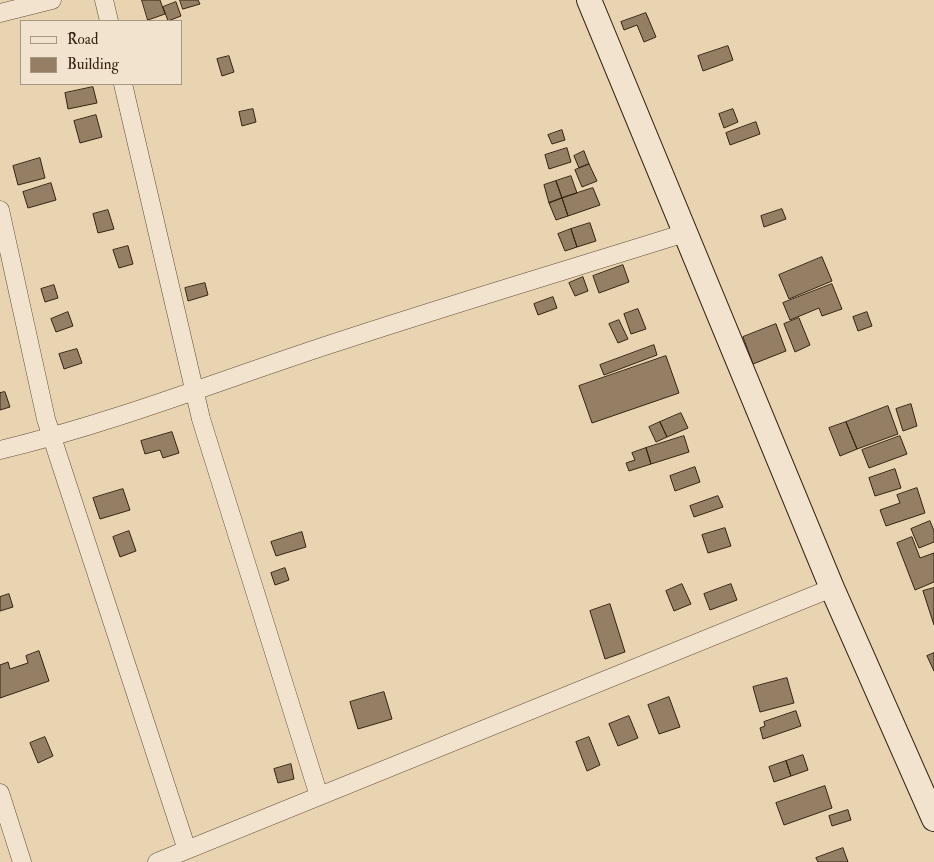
<!DOCTYPE html>
<html>
<head>
<meta charset="utf-8">
<style>
  body { margin:0 }
  #map { position:relative; width:934px; height:862px; overflow:hidden; background:#e9d4b2; font-family:"IM FELL Double Pica",serif }
  canvas { display:block }
  .legend { position:absolute; left:20px; top:20px; width:162px; height:65px; box-sizing:border-box; background:#f1e3cd; border:1px solid #a79682; margin:0; padding:6px 9px; list-style:none; font-size:15px; color:#372211 }
  .legend li { display:flex; align-items:center; gap:10px; height:25px }
  .legend b { width:25px; border:1px solid #a79682 }
</style>
</head>
<body>
<div id="map">
<canvas width="934" height="862"></canvas>
<ul class="legend">
<li><b style="height:6px;background:#f1e3cd"></b>Road</li>
<li><b style="height:14px;background:#947f65"></b>Building</li>
</ul>
</div>
<script>
const c = document.querySelector('canvas').getContext('2d');
c.lineJoin = 'round';
function fillPath(path, color) {
  c.fillStyle = color;
  c.fill(path, 'evenodd');
}
function stroke(path, color, width, dash) {
  c.strokeStyle = color;
  c.lineWidth = width;
  c.lineCap = dash ? 'butt' : 'round';
  c.setLineDash(dash || []);
  c.stroke(path);
}
const building = new Path2D(`
  M 142,0 L 160,0 L 165,14 L 148,20 Z
  M 180,0 L 198,0 L 200,4 L 183,9 Z
  M 176,2 L 181,16 L 168,21 L 163,7 Z
  M 646,13 L 656,37 L 644,42 L 637,25 L 624,30 L 621,22 Z
  M 728,46 L 733,60 L 703,71 L 698,56 Z
  M 229,56 L 234,72 L 222,76 L 217,59 Z
  M 93,87 L 97,103 L 68,109 L 65,93 Z
  M 253,109 L 256,122 L 242,126 L 239,112 Z
  M 733,109 L 738,122 L 724,128 L 719,114 Z
  M 96,115 L 102,137 L 80,143 L 74,121 Z
  M 756,122 L 760,134 L 730,145 L 726,133 Z
  M 562,130 L 565,140 L 552,144 L 548,135 Z
  M 567,148 L 571,162 L 549,169 L 545,155 Z
  M 584,151 L 589,164 L 579,168 L 574,156 Z
  M 40,158 L 45,178 L 18,185 L 13,166 Z
  M 589,164 L 597,181 L 582,187 L 575,170 Z
  M 571,176 L 577,193 L 562,198 L 556,181 Z
  M 556,181 L 562,198 L 549,203 L 544,185 Z
  M 51,183 L 56,200 L 28,208 L 23,192 Z
  M 593,188 L 600,205 L 568,216 L 562,198 Z
  M 562,198 L 568,216 L 556,220 L 549,203 Z
  M 782,209 L 786,219 L 764,227 L 761,216 Z
  M 108,210 L 114,229 L 98,233 L 93,214 Z
  M 590,223 L 596,241 L 577,247 L 571,229 Z
  M 571,229 L 577,247 L 565,251 L 558,234 Z
  M 128,246 L 133,264 L 119,268 L 113,250 Z
  M 822,257 L 832,281 L 789,299 L 779,275 Z
  M 623,265 L 629,282 L 599,293 L 593,276 Z
  M 583,277 L 588,291 L 575,296 L 569,283 Z
  M 205,283 L 208,295 L 188,301 L 185,288 Z
  M 832,284 L 842,309 L 822,316 L 819,308 L 790,320 L 783,303 Z
  M 54,285 L 58,298 L 45,302 L 41,289 Z
  M 553,297 L 557,308 L 538,315 L 534,304 Z
  M 638,309 L 646,329 L 631,334 L 624,314 Z
  M 68,312 L 73,326 L 56,332 L 51,319 Z
  M 867,312 L 872,326 L 858,331 L 853,317 Z
  M 799,318 L 810,345 L 795,352 L 784,324 Z
  M 619,320 L 628,339 L 618,343 L 609,324 Z
  M 776,324 L 786,351 L 753,364 L 743,337 Z
  M 654,345 L 657,355 L 604,375 L 600,365 Z
  M 77,349 L 82,363 L 64,369 L 59,354 Z
  M 666,356 L 679,393 L 592,423 L 579,386 Z
  M 5,392 L 10,407 L 0,410 L 0,393 Z
  M 911,404 L 917,426 L 903,431 L 896,409 Z
  M 888,406 L 898,434 L 857,449 L 846,422 Z
  M 681,413 L 688,428 L 667,437 L 660,422 Z
  M 660,422 L 667,437 L 656,442 L 649,427 Z
  M 846,422 L 857,449 L 840,456 L 829,428 Z
  M 172,432 L 179,453 L 163,458 L 160,450 L 145,454 L 141,441 Z
  M 684,436 L 689,452 L 651,464 L 646,448 Z
  M 900,436 L 907,454 L 869,468 L 862,450 Z
  M 646,448 L 651,464 L 629,471 L 626,463 L 635,460 L 632,453 Z
  M 695,467 L 700,482 L 675,491 L 670,476 Z
  M 895,469 L 901,488 L 875,496 L 869,478 Z
  M 917,488 L 925,513 L 886,526 L 880,510 L 900,503 L 897,495 Z
  M 123,489 L 130,510 L 100,519 L 93,498 Z
  M 718,496 L 723,507 L 694,517 L 690,506 Z
  M 930,521 L 934,531 L 934,542 L 919,548 L 911,529 Z
  M 725,528 L 731,546 L 708,553 L 702,535 Z
  M 129,531 L 136,551 L 120,557 L 113,537 Z
  M 302,532 L 306,547 L 276,556 L 271,542 Z
  M 912,537 L 920,558 L 934,553 L 934,582 L 915,590 L 897,543 Z
  M 285,568 L 289,580 L 275,585 L 271,573 Z
  M 682,584 L 691,604 L 674,611 L 666,591 Z
  M 731,584 L 737,600 L 710,610 L 704,594 Z
  M 934,588 L 934,625 L 923,591 Z
  M 9,594 L 13,607 L 0,611 L 0,597 Z
  M 610,604 L 625,652 L 605,659 L 590,611 Z
  M 39,651 L 49,681 L 0,698 L 0,665 L 8,662 L 10,669 L 28,663 L 26,656 Z
  M 934,653 L 934,671 L 927,656 Z
  M 787,678 L 794,703 L 760,712 L 753,687 Z
  M 384,692 L 392,719 L 358,729 L 350,702 Z
  M 669,697 L 680,727 L 659,734 L 648,705 Z
  M 796,711 L 801,726 L 763,739 L 760,728 L 765,726 L 764,722 Z
  M 629,716 L 638,738 L 618,746 L 609,724 Z
  M 45,737 L 53,756 L 38,763 L 30,743 Z
  M 589,737 L 600,765 L 587,771 L 576,742 Z
  M 803,755 L 808,770 L 791,776 L 786,761 Z
  M 786,761 L 791,776 L 774,782 L 769,767 Z
  M 291,764 L 294,779 L 278,783 L 274,769 Z
  M 825,786 L 832,808 L 784,825 L 776,803 Z
  M 848,810 L 851,820 L 832,826 L 829,816 Z
  M 843,848 L 848,862 L 818,862 L 816,858 Z`);
fillPath(building, '#947f65');
stroke(building, '#372211', 1);
const street = new Path2D(`
  M 104,0 L 109,21
  M 0,13 L 52,0
  M 123,84 L 201,419 L 319,796
  M 0,210 L 46,419 L 187,850
  M 0,450 C 113,423 221,380 331,344 C 449,305 567,270 685,233
  M 0,793 L 22,862
  M 157,862 L 832,588`);
const secondary = new Path2D(`
  M 589,0 L 832,588 L 934,819`);
stroke(street, '#644e39', 19);
stroke(secondary, '#372211', 26);
stroke(street, '#f1e3cd', 18);
stroke(secondary, '#f1e3cd', 24);
</script>
</body>
</html>
